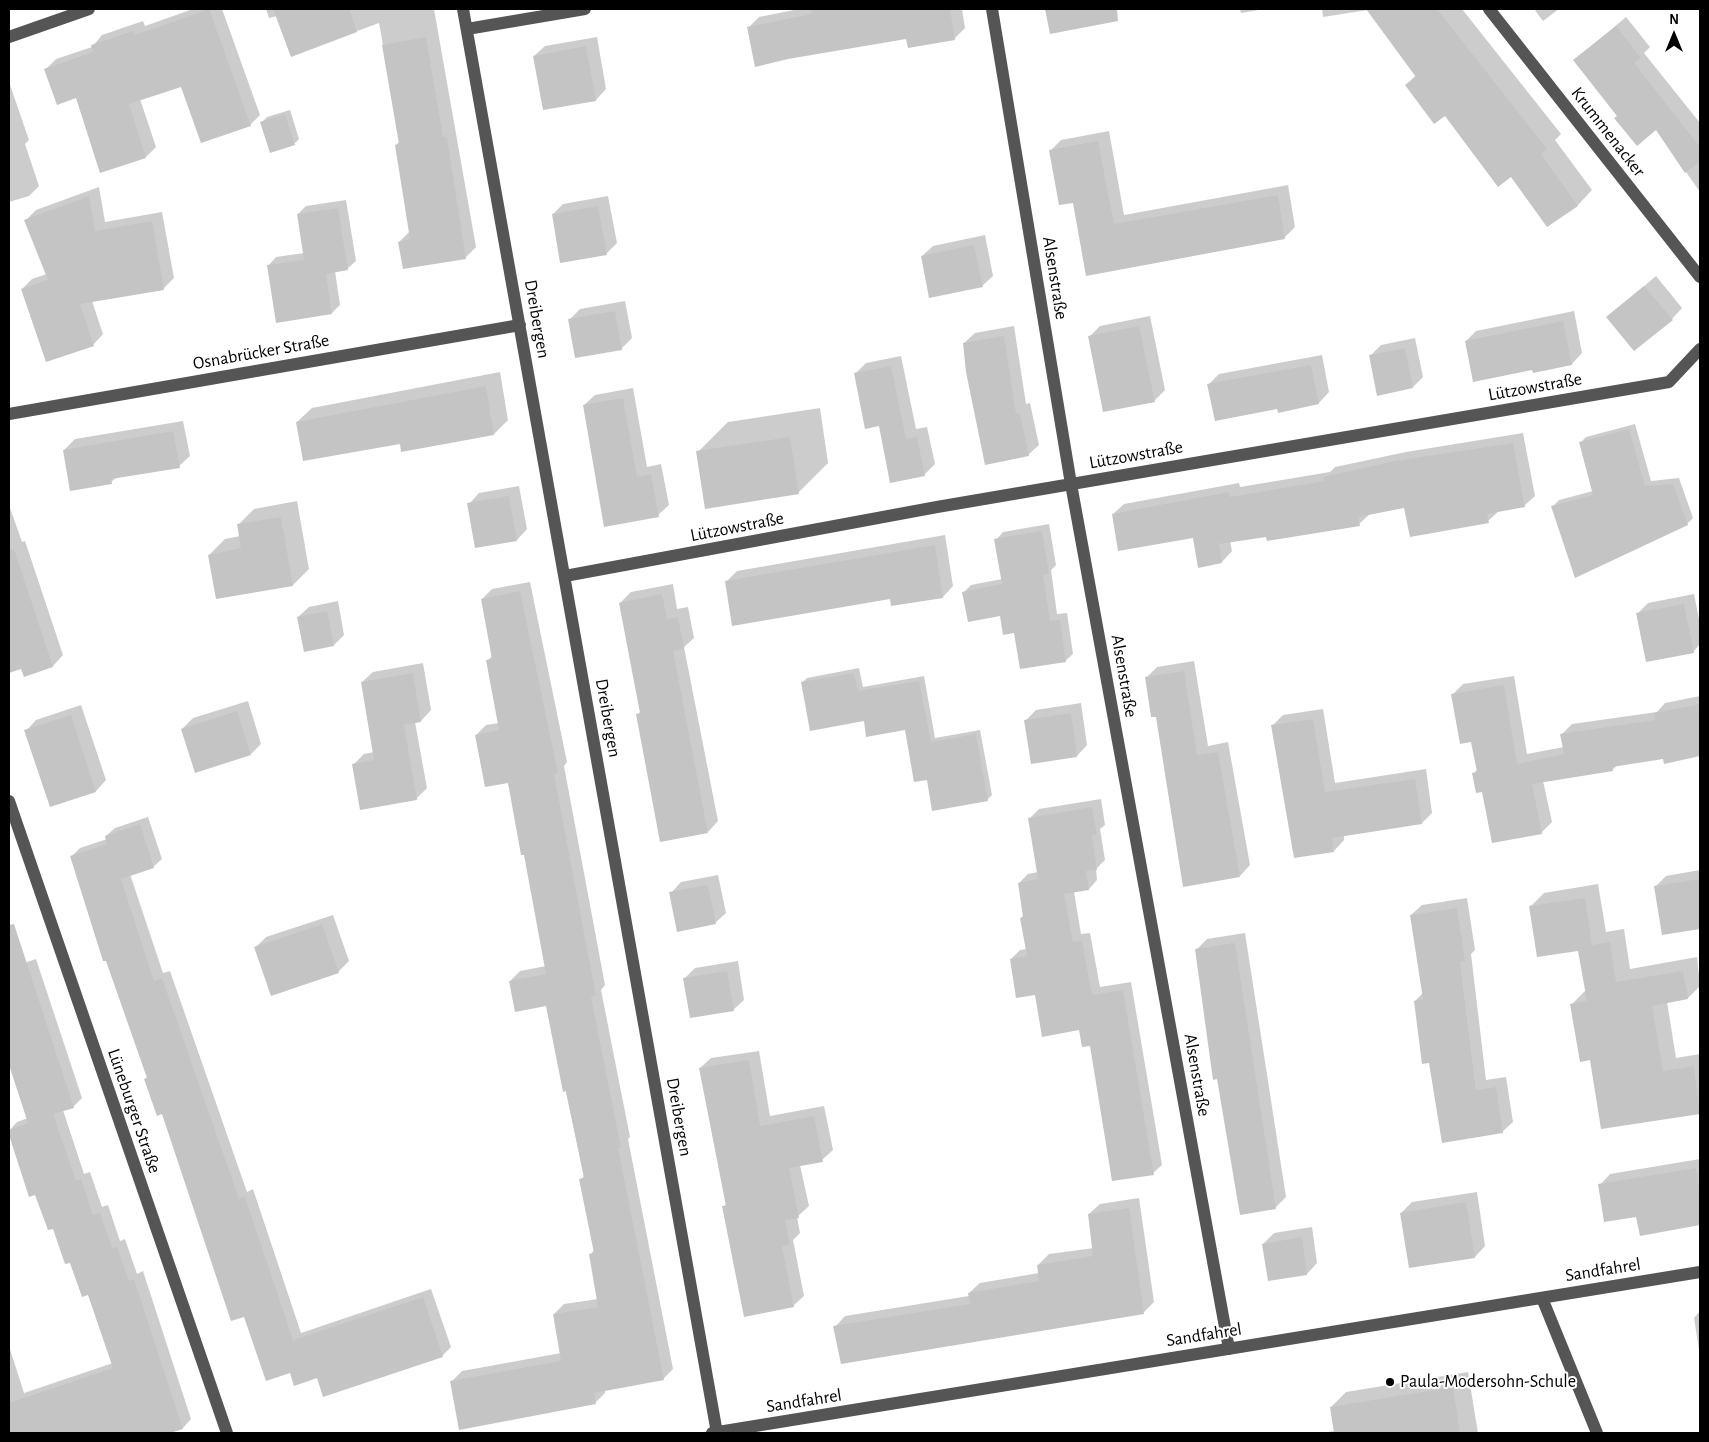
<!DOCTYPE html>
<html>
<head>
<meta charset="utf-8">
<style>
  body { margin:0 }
  #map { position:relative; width:1709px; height:1442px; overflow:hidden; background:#fff; font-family:"Alegreya Sans",sans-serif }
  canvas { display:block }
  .frame { position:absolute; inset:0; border:10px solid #000; pointer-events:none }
  .north { position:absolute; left:1649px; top:10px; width:50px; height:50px; -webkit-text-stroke:4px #fff; paint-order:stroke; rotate:0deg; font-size:14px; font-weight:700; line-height:20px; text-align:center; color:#000 }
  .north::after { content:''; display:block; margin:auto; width:18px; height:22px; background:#000; clip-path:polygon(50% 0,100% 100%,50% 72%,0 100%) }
</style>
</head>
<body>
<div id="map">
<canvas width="1709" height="1442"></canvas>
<div class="frame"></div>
<div class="north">N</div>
</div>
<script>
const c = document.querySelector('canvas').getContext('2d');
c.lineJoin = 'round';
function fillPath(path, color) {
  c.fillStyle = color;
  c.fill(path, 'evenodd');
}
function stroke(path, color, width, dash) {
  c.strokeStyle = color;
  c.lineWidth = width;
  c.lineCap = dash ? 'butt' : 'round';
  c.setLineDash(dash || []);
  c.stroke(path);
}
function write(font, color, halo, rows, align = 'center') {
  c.font = font + ' "Alegreya Sans",sans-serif';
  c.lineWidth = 4;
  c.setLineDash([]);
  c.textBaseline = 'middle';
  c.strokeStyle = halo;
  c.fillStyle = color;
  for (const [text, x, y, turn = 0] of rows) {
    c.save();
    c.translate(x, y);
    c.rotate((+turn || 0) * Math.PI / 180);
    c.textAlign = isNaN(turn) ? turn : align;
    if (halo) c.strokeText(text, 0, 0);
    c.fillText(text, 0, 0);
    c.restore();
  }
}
fillPath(new Path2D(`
  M 193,9 L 222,9 L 260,115 L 250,125 L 182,85 L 140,99 L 156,147 L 146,157 L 46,69 L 56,59 L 92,47 L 102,35 L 143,21 L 145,26 Z
  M 266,9 L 434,9 L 476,247 L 466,257 L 399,242 L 410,231 L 396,145 L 400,141 L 379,23 L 292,55 L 277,16 L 269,18 Z
  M 799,9 L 962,9 L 965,28 L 954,39 L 907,38 L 788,57 L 749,27 L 759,17 Z
  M 1240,9 L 1265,9 L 1241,13 Z
  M 1322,9 L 1462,9 L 1561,134 L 1555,140 L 1592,190 L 1578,205 L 1547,225 L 1511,175 L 1445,114 L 1406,85 L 1416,75 L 1368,10 L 1323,17 Z
  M 1534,9 L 1559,9 L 1543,21 Z
  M 1626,17 L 1650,47 L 1644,53 L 1700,123 L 1700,192 L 1656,129 L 1619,115 L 1575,60 Z
  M 597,37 L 606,89 L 596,100 L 534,56 L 545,46 Z
  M 9,82 L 29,140 L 25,144 L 39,186 L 29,196 L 9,202 Z
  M 290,110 L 299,139 L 294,144 L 262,122 L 267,117 Z
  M 1109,131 L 1124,215 L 1288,185 L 1295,227 L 1284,238 L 1087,274 L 1074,201 L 1051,150 L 1061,140 Z
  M 99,187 L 105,222 L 162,212 L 174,278 L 164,288 L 92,301 L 103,334 L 93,345 L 22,289 L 32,279 L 47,274 L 26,220 L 36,210 Z
  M 608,196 L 617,243 L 606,254 L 553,214 L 563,204 Z
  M 346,200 L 356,261 L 347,269 L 335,271 L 340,305 L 332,313 L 268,266 L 276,257 L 304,253 L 298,214 L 306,206 Z
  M 985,235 L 993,276 L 982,286 L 922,256 L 933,246 Z
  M 1656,276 L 1682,308 L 1672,319 L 1608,317 Z
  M 625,301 L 632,338 L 621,349 L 569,320 L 580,309 Z
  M 1574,311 L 1582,353 L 1572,364 L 1533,368 L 1466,341 L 1476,331 Z
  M 1150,316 L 1165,390 L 1154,401 L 1089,337 L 1100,326 Z
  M 1014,326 L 1026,404 L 1030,403 L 1039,445 L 1028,455 L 964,343 L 975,333 Z
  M 1415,338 L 1423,377 L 1413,387 L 1370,356 L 1381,345 Z
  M 1322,355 L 1329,392 L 1319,403 L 1279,411 L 1278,407 L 1209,384 L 1219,374 Z
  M 901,356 L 916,429 L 927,427 L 935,464 L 924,475 L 880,424 L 855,374 L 866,363 Z
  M 500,372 L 508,420 L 494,434 L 401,442 L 297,422 L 312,408 Z
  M 633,388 L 647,467 L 661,464 L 669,505 L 658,515 L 584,405 L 595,395 Z
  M 820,408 L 828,463 L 798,493 L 698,452 L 728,422 Z
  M 183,421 L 190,456 L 179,466 L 117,477 L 111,482 L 64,450 L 75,439 Z
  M 1635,424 L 1651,481 L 1679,478 L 1693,518 L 1687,524 L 1553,506 L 1559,500 L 1593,491 L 1580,443 L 1586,437 Z
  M 1523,433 L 1535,496 L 1524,506 L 1499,511 L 1488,521 L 1405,507 L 1370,514 L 1359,524 L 1230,541 L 1232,551 L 1222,562 L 1194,537 L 1113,514 L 1124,504 L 1239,483 L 1240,487 L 1330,472 L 1335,467 L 1406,452 Z
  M 519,486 L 527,529 L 517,540 L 469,504 L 479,493 Z
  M 297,501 L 309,569 L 293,585 L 209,555 L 225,539 L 240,536 L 238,525 L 254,509 Z
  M 9,505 L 22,542 L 25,541 L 63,655 L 53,666 L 24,676 L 22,667 L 9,672 Z
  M 1049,524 L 1056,565 L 1051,570 L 1057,614 L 1067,613 L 1073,654 L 1065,661 L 1015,632 L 1001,614 L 964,592 L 971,585 L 1002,579 L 996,540 L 1003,532 Z
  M 945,535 L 953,586 L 943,597 L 891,598 L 726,582 L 737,571 Z
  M 530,582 L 567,762 L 564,766 L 605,985 L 601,990 L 630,1137 L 628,1139 L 673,1369 L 663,1379 L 605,1390 L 605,1393 L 595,1403 L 452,1381 L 462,1371 L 561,1353 L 554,1314 L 564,1304 L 598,1299 L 590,1255 L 594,1250 L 580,1180 L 584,1176 L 547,1004 L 510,981 L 520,971 L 546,966 L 525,853 L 509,781 L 476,735 L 486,725 L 499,723 L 487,661 L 493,655 L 482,599 L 492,589 Z
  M 673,584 L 677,609 L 688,607 L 694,638 L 684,647 L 718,821 L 708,832 L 638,714 L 641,711 L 620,603 L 631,592 Z
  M 1694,594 L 1700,624 L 1700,644 L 1693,652 L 1638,613 L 1648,603 Z
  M 338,601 L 344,635 L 334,645 L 298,617 L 309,607 Z
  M 1194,661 L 1208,746 L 1228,742 L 1250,865 L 1240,876 L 1157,715 L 1146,678 L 1157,667 Z
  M 423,663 L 431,710 L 421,721 L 415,722 L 427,788 L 416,799 L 353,765 L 364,754 L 374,752 L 362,682 L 373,672 Z
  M 859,668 L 863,687 L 924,676 L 935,738 L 980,730 L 992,795 L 987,800 L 928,779 L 906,729 L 865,720 L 802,683 L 807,678 Z
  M 1514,676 L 1527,754 L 1564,747 L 1562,734 L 1572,724 L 1657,712 L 1665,703 L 1700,696 L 1700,755 L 1665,762 L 1663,757 L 1618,765 L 1612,770 L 1543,781 L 1552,822 L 1541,833 L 1483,791 L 1474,773 L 1478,769 L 1472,740 L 1452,695 L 1463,684 Z
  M 248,701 L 261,744 L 251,754 L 182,729 L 193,718 Z
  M 1081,703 L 1087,745 L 1077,756 L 1026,720 L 1036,710 Z
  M 81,705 L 106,780 L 96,791 L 51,806 L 26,731 L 36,720 Z
  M 1323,709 L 1335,783 L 1426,769 L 1432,813 L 1422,823 L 1344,835 L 1344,840 L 1334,851 L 1273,725 L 1283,715 Z
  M 1101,799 L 1105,825 L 1100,829 L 1105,860 L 1096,869 L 1097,880 L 1089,889 L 1074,892 L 1081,934 L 1090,933 L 1100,987 L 1131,982 L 1162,1165 L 1153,1173 L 1091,1045 L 1080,1029 L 1036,994 L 1011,959 L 1020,950 L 1027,949 L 1021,918 L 1024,915 L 1019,883 L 1028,874 L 1038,872 L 1030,818 L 1039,809 Z
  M 148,817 L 162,859 L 153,867 L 130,874 L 163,973 L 170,971 L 247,1192 L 253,1189 L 301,1333 L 431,1289 L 451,1347 L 442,1356 L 318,1377 L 245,1315 L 162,1113 L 145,1079 L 148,1076 L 71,857 L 80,848 L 107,839 L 106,836 L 115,828 Z
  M 1700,870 L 1700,928 L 1663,934 L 1656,886 L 1666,876 Z
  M 718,875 L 726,913 L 715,923 L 671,893 L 681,882 Z
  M 1598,884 L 1606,932 L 1624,929 L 1630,969 L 1697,957 L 1700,986 L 1688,998 L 1667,1002 L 1676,1058 L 1700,1054 L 1700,1113 L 1602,1128 L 1591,1059 L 1572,1004 L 1586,990 L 1579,950 L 1530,907 L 1544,893 Z
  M 1467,898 L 1475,950 L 1471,954 L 1486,1080 L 1506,1077 L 1513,1122 L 1502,1132 L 1431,1062 L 1415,1001 L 1423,993 L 1411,915 L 1422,905 Z
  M 333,915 L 349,961 L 338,972 L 256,947 L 266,937 Z
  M 1245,933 L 1286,1197 L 1275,1208 L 1197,949 L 1207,939 Z
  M 36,959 L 82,1098 L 73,1107 L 63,1110 L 84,1174 L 90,1172 L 102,1207 L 108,1205 L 120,1241 L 125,1239 L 137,1274 L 143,1271 L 191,1419 L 183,1428 L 166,1433 L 141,1433 L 140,1431 L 134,1433 L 9,1433 L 9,1346 L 24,1393 L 113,1363 L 89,1293 L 36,1194 L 30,1196 L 9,1131 L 17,1122 L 28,1118 L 9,1061 L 9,968 Z
  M 738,961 L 744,1000 L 733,1010 L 685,978 L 695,968 Z
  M 759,1051 L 770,1116 L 824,1106 L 833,1150 L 822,1160 L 800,1165 L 809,1206 L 797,1217 L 800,1233 L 793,1240 L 804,1296 L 793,1306 L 723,1207 L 727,1203 L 700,1068 L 711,1058 Z
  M 1700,1159 L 1700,1224 L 1641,1234 L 1637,1215 L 1600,1185 L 1610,1174 Z
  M 1477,1192 L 1485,1246 L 1475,1257 L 1401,1213 L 1412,1202 Z
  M 1139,1198 L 1154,1302 L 1143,1313 L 835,1327 L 845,1316 L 969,1296 L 969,1293 L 980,1283 L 1039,1273 L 1038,1265 L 1049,1254 L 1094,1248 L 1089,1214 L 1100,1204 Z
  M 1312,1227 L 1317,1263 L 1307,1274 L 1263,1244 L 1274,1233 Z
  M 1700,1311 L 1700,1356 L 1694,1318 Z
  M 1468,1372 L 1478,1433 L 1320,1433 L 1335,1431 L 1331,1407 L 1346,1392 Z`), '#0003');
fillPath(new Path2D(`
  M 209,9 L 251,126 L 201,143 L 181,87 L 129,104 L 146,158 L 100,173 L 76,98 L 57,105 L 44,69 L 93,52 L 91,45 L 133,31 L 135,35 Z
  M 273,9 L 349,9 L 357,32 L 291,57 Z
  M 811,9 L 950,9 L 955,40 L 908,48 L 906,39 L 788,59 L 755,67 L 747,27 L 812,14 Z
  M 1045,9 L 1117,9 L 1118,21 L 1050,34 Z
  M 1366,9 L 1437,9 L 1547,149 L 1541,154 L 1578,206 L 1547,227 L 1511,177 L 1498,187 L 1445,116 L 1434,124 L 1405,85 L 1416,77 Z
  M 1616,26 L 1641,58 L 1634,63 L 1700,147 L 1700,162 L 1685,173 L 1656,130 L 1637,146 L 1614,118 L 1617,116 L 1573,60 Z
  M 426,37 L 443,137 L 447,137 L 466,259 L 403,269 L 398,242 L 410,239 L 395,145 L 399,144 L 382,45 Z
  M 586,46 L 596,101 L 543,110 L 533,56 Z
  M 285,114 L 295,145 L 270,153 L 260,122 Z
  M 1098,141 L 1114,224 L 1278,195 L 1285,239 L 1086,276 L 1073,203 L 1059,205 L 1049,150 Z
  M 89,196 L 95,231 L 152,221 L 164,290 L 80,304 L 94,346 L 46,362 L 21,289 L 48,280 L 24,220 Z
  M 598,206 L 607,255 L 560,263 L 552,214 Z
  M 338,208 L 348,270 L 326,274 L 332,314 L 276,323 L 267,265 L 304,260 L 297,214 Z
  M 974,245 L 983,287 L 929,298 L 921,256 Z
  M 1644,286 L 1673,320 L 1634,351 L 1606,317 Z
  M 615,311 L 622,350 L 575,358 L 568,319 Z
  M 1563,321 L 1572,365 L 1533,373 L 1532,370 L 1473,382 L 1465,341 Z
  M 1139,326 L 1155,402 L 1103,412 L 1088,336 Z
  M 1004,336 L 1016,414 L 1020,413 L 1029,456 L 985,465 L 966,372 L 963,343 Z
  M 1405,348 L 1413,388 L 1377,396 L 1369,355 Z
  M 1311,365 L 1319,404 L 1278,413 L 1277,409 L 1215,421 L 1207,384 Z
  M 891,366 L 906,439 L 917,437 L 925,476 L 890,483 L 879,426 L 865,429 L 854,373 Z
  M 486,386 L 494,435 L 401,452 L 400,444 L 303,461 L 296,422 Z
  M 623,398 L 637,477 L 651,474 L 659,517 L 604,527 L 583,405 Z
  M 1629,429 L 1645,486 L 1673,484 L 1688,525 L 1575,578 L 1551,506 L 1593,495 L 1579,442 Z
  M 173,431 L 180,468 L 111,479 L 112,484 L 70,491 L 63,450 Z
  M 790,437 L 799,494 L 705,509 L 696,451 Z
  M 1513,443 L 1525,507 L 1487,514 L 1489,523 L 1410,537 L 1404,508 L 1358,517 L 1360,526 L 1267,541 L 1266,537 L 1219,544 L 1222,563 L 1198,568 L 1193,538 L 1118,551 L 1112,514 L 1229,492 L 1230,497 L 1324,481 L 1323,477 L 1395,461 Z
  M 509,496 L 517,541 L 475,548 L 467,503 Z
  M 281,517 L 293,586 L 216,599 L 208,555 L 241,548 L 237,524 Z
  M 1042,531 L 1049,574 L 1043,575 L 1050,621 L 1060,620 L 1066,662 L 1020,669 L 1014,633 L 1003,635 L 1000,616 L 968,622 L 962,592 L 1002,584 L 994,539 Z
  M 935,545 L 943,598 L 891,606 L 890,599 L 732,626 L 725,581 Z
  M 14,549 L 53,667 L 24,677 L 21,669 L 9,673 L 9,550 Z
  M 520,591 L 558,773 L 554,774 L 596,996 L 591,997 L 621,1148 L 618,1148 L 664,1380 L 594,1393 L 596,1404 L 459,1430 L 450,1381 L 561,1361 L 553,1314 L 598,1307 L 589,1254 L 594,1253 L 579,1179 L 584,1178 L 566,1091 L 563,1092 L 546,1006 L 515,1012 L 509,981 L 546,974 L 524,855 L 521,855 L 508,783 L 485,787 L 475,735 L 499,730 L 486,660 L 492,659 L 481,599 Z
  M 662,594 L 667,619 L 678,617 L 684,649 L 673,651 L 708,833 L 660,842 L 636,714 L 640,713 L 619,603 Z
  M 1684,604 L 1694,653 L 1646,662 L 1636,613 Z
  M 327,611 L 334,646 L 304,652 L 297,617 Z
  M 1184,671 L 1197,755 L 1218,752 L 1240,877 L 1183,887 L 1156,717 L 1151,717 L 1145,677 Z
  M 413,673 L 421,722 L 404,725 L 417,800 L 360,810 L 352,764 L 374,760 L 361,682 Z
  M 854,673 L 858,691 L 919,681 L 931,742 L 976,734 L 988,801 L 932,811 L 927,780 L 914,782 L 905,730 L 866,737 L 864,721 L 810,731 L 801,682 Z
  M 1504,685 L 1517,764 L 1564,754 L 1560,734 L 1655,720 L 1654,713 L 1700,704 L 1700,756 L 1664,764 L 1663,759 L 1612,767 L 1613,771 L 1532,784 L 1542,834 L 1492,843 L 1482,792 L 1476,793 L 1472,773 L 1477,772 L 1471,742 L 1460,744 L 1451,694 Z
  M 237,711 L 251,755 L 195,773 L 181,729 Z
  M 1071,713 L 1077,757 L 1031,764 L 1024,720 Z
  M 71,715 L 96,792 L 50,807 L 24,730 Z
  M 1313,719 L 1325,792 L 1415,779 L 1422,824 L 1332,838 L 1334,852 L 1294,858 L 1271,725 Z
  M 1092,807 L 1097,835 L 1092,835 L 1097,870 L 1086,871 L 1089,890 L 1064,894 L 1073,942 L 1082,941 L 1092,995 L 1123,990 L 1154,1175 L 1112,1181 L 1090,1046 L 1082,1047 L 1079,1030 L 1042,1037 L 1035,995 L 1016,998 L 1010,959 L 1027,956 L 1020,918 L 1023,917 L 1018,883 L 1038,879 L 1028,818 Z
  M 140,824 L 154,868 L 121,879 L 154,981 L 162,978 L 239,1199 L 245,1197 L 293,1340 L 423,1297 L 443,1357 L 323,1397 L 317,1378 L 294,1386 L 290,1373 L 266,1381 L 244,1317 L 231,1321 L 162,1114 L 157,1116 L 144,1079 L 147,1078 L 106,961 L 103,961 L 70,856 L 107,844 L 105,836 Z
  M 1700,879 L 1700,929 L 1662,935 L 1654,886 Z
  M 708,885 L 716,924 L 677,932 L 669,892 Z
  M 1585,898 L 1592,945 L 1610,942 L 1616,982 L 1683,971 L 1688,999 L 1652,1006 L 1663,1071 L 1694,1066 L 1700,1114 L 1601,1129 L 1590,1060 L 1580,1062 L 1570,1004 L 1587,1001 L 1578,951 L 1537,957 L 1529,906 Z
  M 1457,908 L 1465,961 L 1460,962 L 1476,1090 L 1496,1087 L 1503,1133 L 1442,1143 L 1429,1063 L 1422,1064 L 1414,1001 L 1423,999 L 1410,915 Z
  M 14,924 L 74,1108 L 53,1114 L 76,1181 L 81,1179 L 93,1215 L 100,1213 L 112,1248 L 117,1247 L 129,1281 L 134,1279 L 183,1429 L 170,1433 L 9,1433 L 9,1403 L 113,1368 L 88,1295 L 82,1297 L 70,1263 L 65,1264 L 53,1229 L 48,1230 L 35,1195 L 29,1197 L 9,1135 L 9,1130 L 28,1123 L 9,1065 L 9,925 Z
  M 322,924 L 339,973 L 271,996 L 254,947 Z
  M 1235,943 L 1276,1209 L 1240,1215 L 1217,1079 L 1213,1080 L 1195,949 Z
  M 727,971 L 734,1011 L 690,1018 L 683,978 Z
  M 749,1060 L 760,1126 L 814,1116 L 823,1162 L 789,1168 L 799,1218 L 785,1220 L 790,1245 L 782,1246 L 794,1307 L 744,1317 L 722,1206 L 726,1206 L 699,1068 Z
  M 1696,1168 L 1700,1193 L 1700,1225 L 1640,1236 L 1636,1217 L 1604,1222 L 1598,1184 Z
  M 1466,1202 L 1475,1258 L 1409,1268 L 1400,1213 Z
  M 1129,1208 L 1144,1314 L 841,1364 L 833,1326 L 970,1304 L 968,1293 L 1039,1281 L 1037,1265 L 1093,1256 L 1088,1214 Z
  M 1302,1237 L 1307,1275 L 1268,1281 L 1262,1244 Z
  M 1453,1387 L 1460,1433 L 1334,1433 L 1330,1407 Z`), '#c4c4c4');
stroke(new Path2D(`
  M 463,9 L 717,1433
  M 992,9 L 1071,484 L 1229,1349
  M 1489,9 L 1700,277
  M 467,29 L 585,9
  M 9,37 L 89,9
  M 9,414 L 520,325
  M 565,576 L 937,507 L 1669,382 L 1700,349
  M 9,801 L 227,1433
  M 1542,1298 L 1597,1433
  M 712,1433 L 1700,1272`), '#555', 12);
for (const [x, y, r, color] of [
  [1390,1382,5,"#000"]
]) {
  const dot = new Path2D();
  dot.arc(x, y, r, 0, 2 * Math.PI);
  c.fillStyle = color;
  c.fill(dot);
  stroke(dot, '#fff', 2);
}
write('18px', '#000', '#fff', [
  ["Krummenacker",1608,132,52],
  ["Alsenstraße",1055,278,81],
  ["Dreibergen",537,319,80],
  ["Osnabrücker Straße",261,352,-10],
  ["Lützowstraße",1535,387,-10],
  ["Lützowstraße",1136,455,-10],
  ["Lützowstraße",737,527,-11],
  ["Alsenstraße",1124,676,80],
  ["Dreibergen",608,718,80],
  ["Alsenstraße",1197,1075,80],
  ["Lüneburger Straße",134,1111,71],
  ["Dreibergen",679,1117,80],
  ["Sandfahrel",1603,1270,-9],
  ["Sandfahrel",1204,1335,-9],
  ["Sandfahrel",804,1401,-9]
]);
write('18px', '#000', '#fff', [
  ["Paula-Modersohn-Schule",1400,1382]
], 'left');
</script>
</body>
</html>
